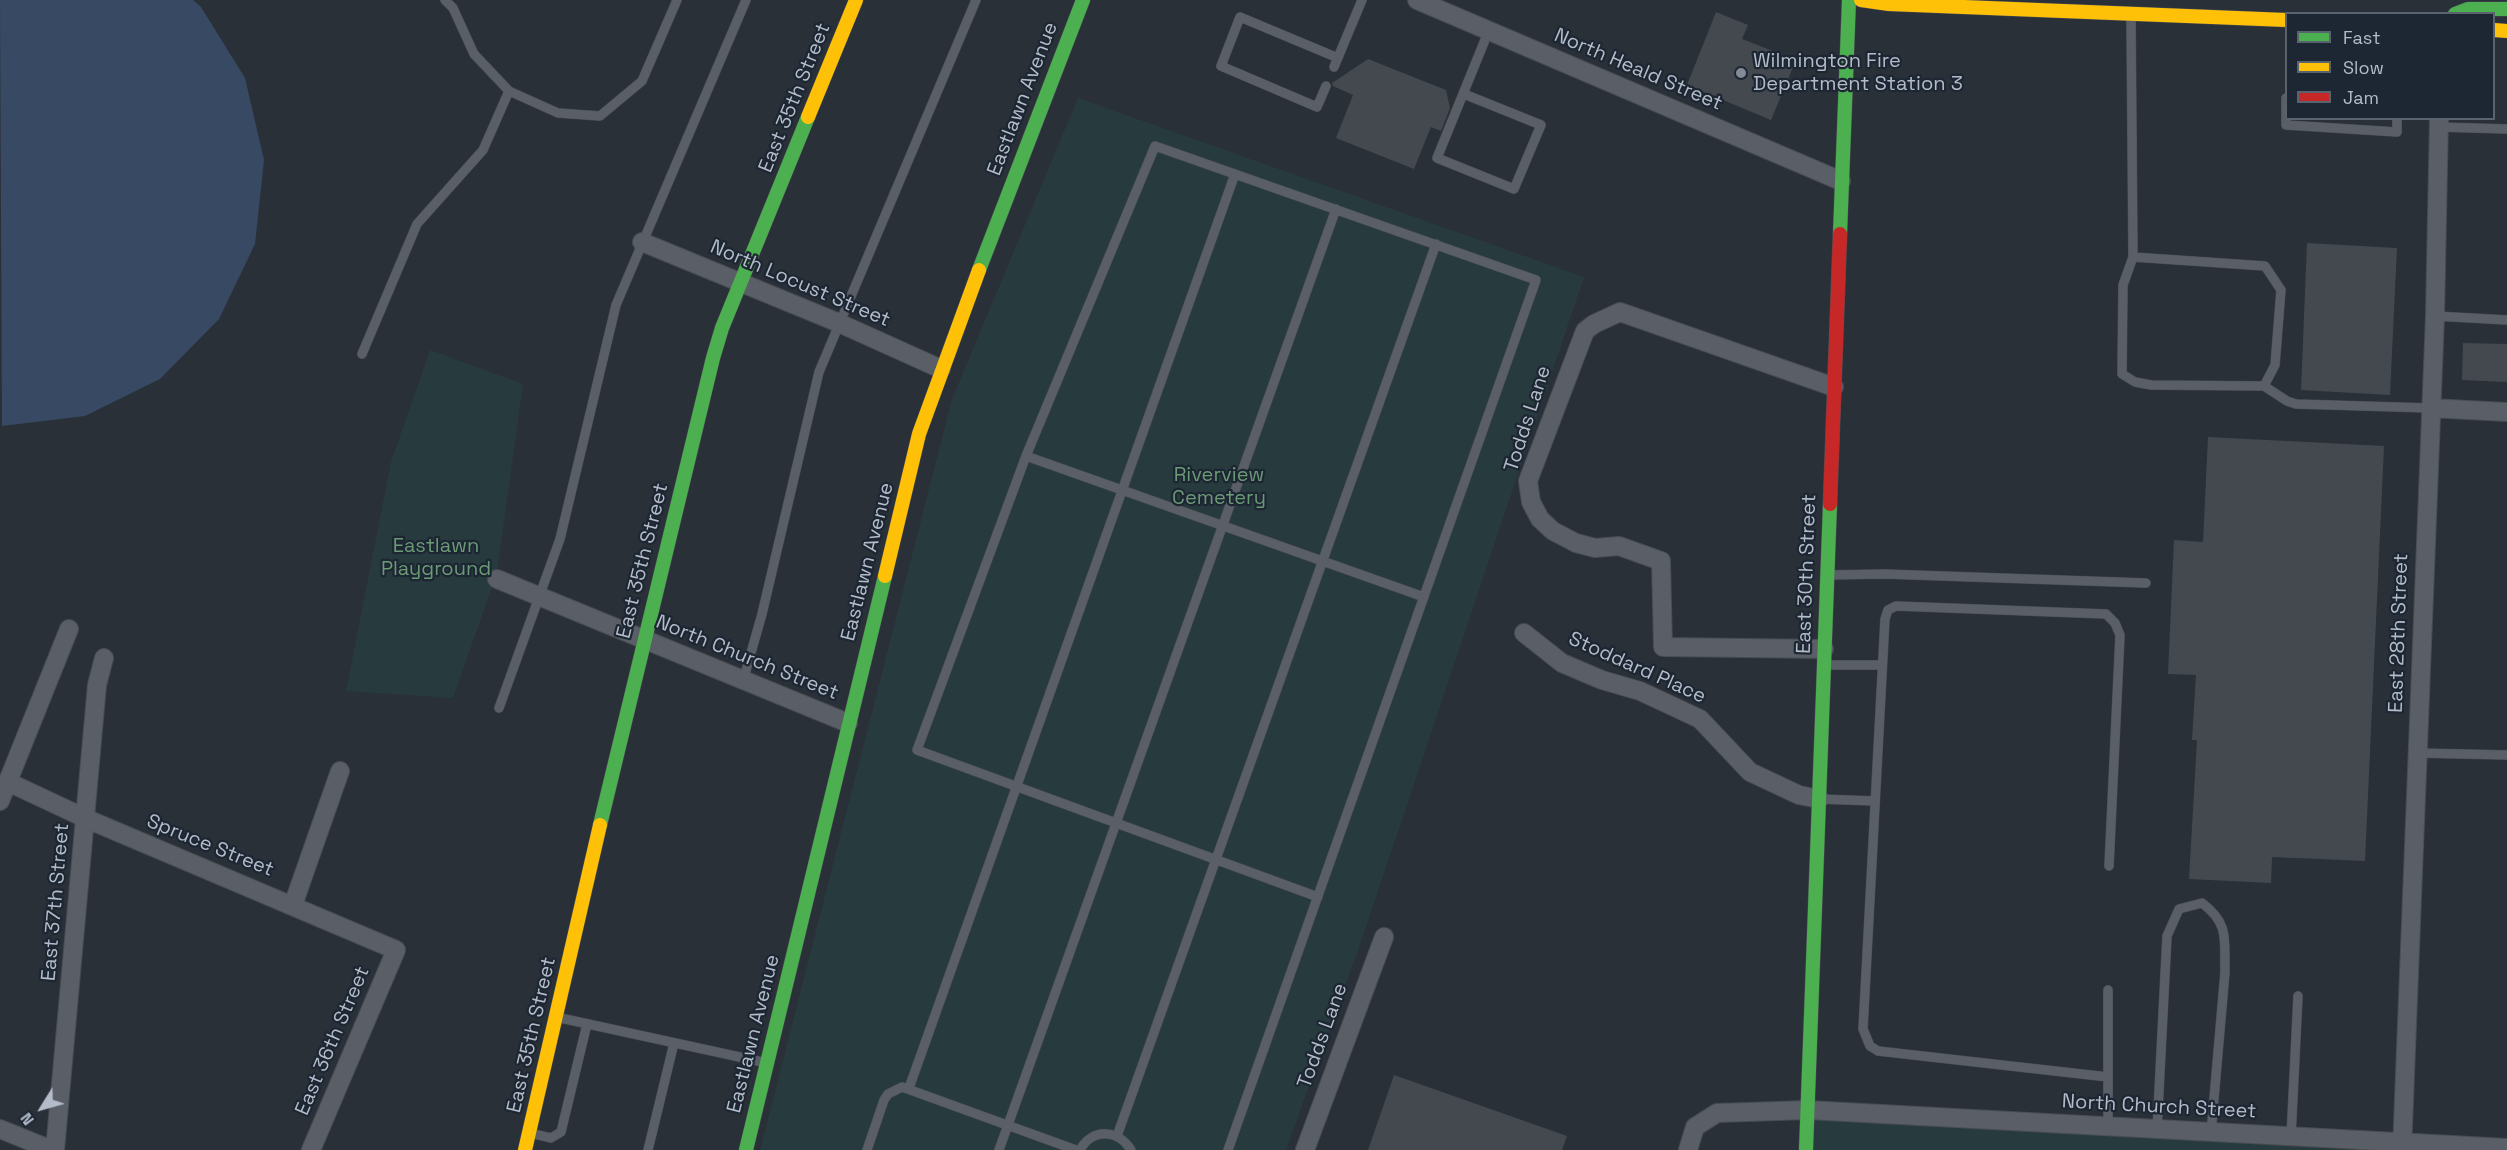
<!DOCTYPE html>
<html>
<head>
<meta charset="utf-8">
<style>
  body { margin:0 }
  #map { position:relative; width:2507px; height:1150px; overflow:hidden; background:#2a3038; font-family:"Space Grotesk",sans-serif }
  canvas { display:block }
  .legend { position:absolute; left:2285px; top:12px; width:210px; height:108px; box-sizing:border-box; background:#1d2633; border:2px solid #59626f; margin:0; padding:8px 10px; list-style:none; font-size:18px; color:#b4bcc9 }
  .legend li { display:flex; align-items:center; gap:12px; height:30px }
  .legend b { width:30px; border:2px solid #59626f }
  .north { position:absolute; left:12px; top:1078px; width:60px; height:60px; -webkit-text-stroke:4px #1d2633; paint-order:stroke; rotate:233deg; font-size:16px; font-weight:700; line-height:24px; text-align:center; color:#b4bcc9 }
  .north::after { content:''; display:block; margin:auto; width:21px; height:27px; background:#b4bcc9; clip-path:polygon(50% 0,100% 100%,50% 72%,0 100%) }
</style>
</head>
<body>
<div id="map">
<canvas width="2507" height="1150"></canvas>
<ul class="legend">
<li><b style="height:8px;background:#4caf50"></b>Fast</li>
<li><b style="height:8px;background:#ffc107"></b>Slow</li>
<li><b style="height:8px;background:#c62828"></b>Jam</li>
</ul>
<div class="north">N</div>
</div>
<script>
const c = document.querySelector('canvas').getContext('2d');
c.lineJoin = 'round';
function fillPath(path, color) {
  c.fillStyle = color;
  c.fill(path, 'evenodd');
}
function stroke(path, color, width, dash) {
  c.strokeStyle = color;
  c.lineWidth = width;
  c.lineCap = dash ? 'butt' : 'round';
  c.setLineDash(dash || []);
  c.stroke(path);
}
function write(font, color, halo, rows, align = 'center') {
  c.font = font + ' "Space Grotesk",sans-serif';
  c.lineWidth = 4.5;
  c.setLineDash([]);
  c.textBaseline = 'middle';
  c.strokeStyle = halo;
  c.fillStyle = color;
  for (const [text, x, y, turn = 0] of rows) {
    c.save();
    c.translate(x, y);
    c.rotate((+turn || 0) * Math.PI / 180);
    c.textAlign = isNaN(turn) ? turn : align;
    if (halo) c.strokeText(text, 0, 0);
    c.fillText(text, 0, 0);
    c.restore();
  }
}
fillPath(new Path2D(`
  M 1078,98 L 1584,277 L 1363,936 L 1286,1150 L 760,1150 L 952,399 Z
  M 430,350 L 523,384 L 497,573 L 453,698 L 346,691 L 391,462 Z
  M 1808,1110 L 2402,1150 L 1806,1150 Z`), '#273a3e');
fillPath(new Path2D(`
  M 0,0 L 193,0 L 201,7 L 245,78 L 264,160 L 255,244 L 219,319 L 160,379 L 85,416 L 2,426 Z`), '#384963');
fillPath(new Path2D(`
  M 1716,12 L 1748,25 L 1742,39 L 1796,60 L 1771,120 L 1687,85 Z
  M 1368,59 L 1446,90 L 1450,108 L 1441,131 L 1431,127 L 1414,169 L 1336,138 L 1353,95 L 1333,86 L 1332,83 Z
  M 2307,243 L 2397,248 L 2390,395 L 2301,390 Z
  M 2463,343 L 2507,344 L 2507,382 L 2462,380 Z
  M 2208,437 L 2384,446 L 2365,861 L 2272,857 L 2271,883 L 2189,879 L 2197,740 L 2192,740 L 2196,675 L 2168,674 L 2174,540 L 2203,542 Z
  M 1394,1075 L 1567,1136 L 1562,1150 L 1368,1150 Z`), '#444950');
const lane = new Path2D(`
  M 445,0 L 453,8 L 474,54 L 509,91 L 558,113 L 600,116 L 642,81 L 677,0
  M 2131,16 L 2133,257 L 2123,285 L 2122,374 L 2135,382 L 2151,385 L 2264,386 L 2275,365 L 2281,290 L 2265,266 L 2133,257
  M 1334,67 L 1362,0
  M 1326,86 L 1317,107 L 1221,66 L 1240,17 L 1338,58
  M 1464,94 L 1541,125 L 1514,189 L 1437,158 L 1489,30
  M 2286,98 L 2286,125 L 2397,132 L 2397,118
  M 2439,127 L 2507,129
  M 2435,316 L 2507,320
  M 362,354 L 417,224 L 483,150 L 509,91
  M 2264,386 L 2287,401 L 2296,404 L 2430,408
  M 1026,456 L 1424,597
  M 1829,575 L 1884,574 L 2146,583
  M 1826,665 L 1882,665
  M 743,681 L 762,614 L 819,372 L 976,0
  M 499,708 L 560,539 L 616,305 L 746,0
  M 2417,753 L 2507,755
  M 1819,799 L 1875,801
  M 556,1017 L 767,1063
  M 2108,1077 L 1878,1051 L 1870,1046 L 1863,1029 L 1885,619 L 1888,610 L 1896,606 L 2106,614 L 2115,623 L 2120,635 L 2109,866
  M 909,1088 L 1235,174
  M 2108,1127 L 2108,990
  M 2157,1130 L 2167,936 L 2179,909 L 2202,903 C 2230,924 2224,940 2225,972 L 2211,1133
  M 530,1133 L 551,1138 L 561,1132 L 587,1024
  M 1117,1136 L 1436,244
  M 2291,1137 L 2298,996
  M 648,1150 L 674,1043
  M 867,1150 L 884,1100 L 888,1094 L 902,1087 L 1076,1150
  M 999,1150 L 1336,209
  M 1080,1150 C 1092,1128 1118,1129 1131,1150
  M 1228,1150 L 1536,280 L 1155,146 L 1026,456 L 917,750 L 1318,897`);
const street = new Path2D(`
  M 1417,0 L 1841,181
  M 642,242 L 839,323 L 941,369
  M 2430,408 L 2507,412
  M 497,579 L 848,723
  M 1524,633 L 1562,663 L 1602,680 L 1640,691 L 1700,719 L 1750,772 L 1799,795 L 1819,799
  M 1824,649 L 1663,647 L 1661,561 L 1619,546 L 1595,548 L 1576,543 L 1553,531 L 1540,519 L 1531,502 L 1528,481 L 1585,331 L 1594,324 L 1620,312 L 1834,387
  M 8,782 L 87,819 L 396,950 L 311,1150
  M 0,801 L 69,629
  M 293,905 L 340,771
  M 0,1129 L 52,1150
  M 55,1150 L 97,685 L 104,658
  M 1305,1150 L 1384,937
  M 1688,1150 L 1695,1127 L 1717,1113 L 1808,1110 L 2507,1148
  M 2402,1150 L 2435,316 L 2439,118`);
const fast = new Path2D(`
  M 2455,14 L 2468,9 L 2507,9
  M 1840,234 L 1849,0
  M 979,270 L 1083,0
  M 600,825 L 713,358 L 722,328 L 808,117
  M 746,1150 L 885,576
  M 1806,1150 L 1830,504`);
const slow = new Path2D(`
  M 1861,0 L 1889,4 L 2286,20
  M 2494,30 L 2507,31
  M 808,117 L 856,0
  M 885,576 L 919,434 L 979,270
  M 525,1150 L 600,825`);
const jam = new Path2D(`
  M 1830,504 L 1840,234`);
stroke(lane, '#484c53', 10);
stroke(street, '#484c53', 20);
stroke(fast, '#484c53', 15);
stroke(slow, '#484c53', 15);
stroke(jam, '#484c53', 15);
stroke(lane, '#5a5e66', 9);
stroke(street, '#5a5e66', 18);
stroke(fast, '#4caf50', 14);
stroke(slow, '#ffc107', 14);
stroke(jam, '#c62828', 14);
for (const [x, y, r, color] of [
  [1741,73,6,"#848b96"]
]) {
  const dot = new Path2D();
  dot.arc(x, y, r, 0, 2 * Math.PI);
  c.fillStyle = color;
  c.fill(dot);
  stroke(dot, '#1d2633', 2);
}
write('20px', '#b4bcc9', '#1d2633', [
  ["Wilmington Fire",1753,62],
  ["Department Station 3",1753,85]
], 'left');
write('20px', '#b4bcc9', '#1d2633', [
  ["North Heald Street",1638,70,23],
  ["East 35th Street",795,98,-68],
  ["Eastlawn Avenue",1023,99,-69],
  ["North Locust Street",800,284,23],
  ["Todds Lane",1528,419,-72],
  ["East 35th Street",643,561,-76],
  ["Eastlawn Avenue",868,562,-76],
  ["East 30th Street",1807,574,-88],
  ["East 28th Street",2399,633,-88],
  ["North Church Street",747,658,22],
  ["Stoddard Place",1637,668,24],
  ["Spruce Street",210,846,22],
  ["East 37th Street",56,902,-85],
  ["Eastlawn Avenue",754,1034,-76],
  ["East 35th Street",532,1035,-77],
  ["Todds Lane",1323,1036,-70],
  ["East 36th Street",333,1041,-67],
  ["North Church Street",2159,1107,3]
]);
write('20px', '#6b9a76', '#1d2633', [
  ["Riverview",1219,476],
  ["Cemetery",1219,499],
  ["Eastlawn",436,547],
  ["Playground",436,570]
]);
</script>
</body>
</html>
